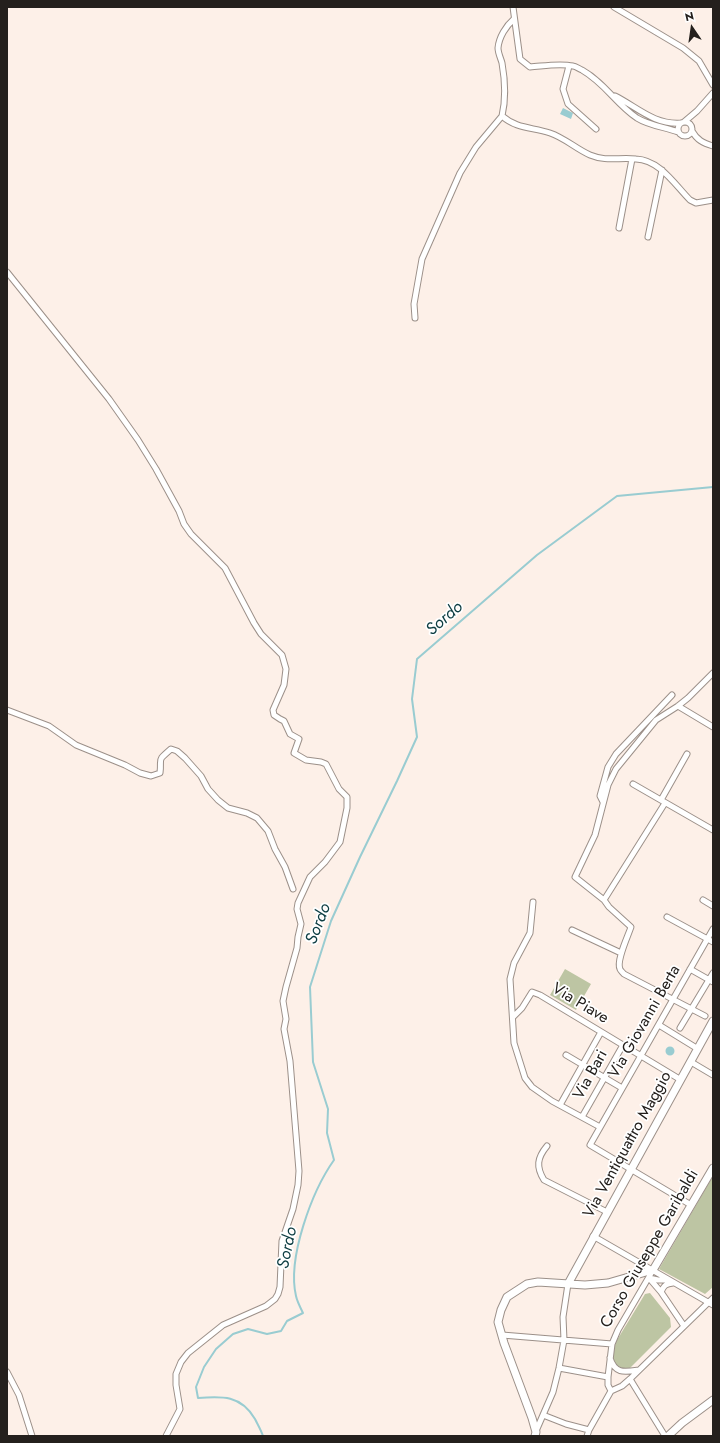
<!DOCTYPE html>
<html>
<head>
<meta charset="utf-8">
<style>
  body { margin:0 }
  #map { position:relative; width:720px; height:1443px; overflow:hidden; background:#fdf0e8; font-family:Jost,sans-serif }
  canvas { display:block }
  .frame { position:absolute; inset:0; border:8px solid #24201d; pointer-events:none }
  .north { position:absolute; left:672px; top:8px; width:40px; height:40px; -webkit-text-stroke:3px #fff; paint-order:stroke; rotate:347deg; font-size:11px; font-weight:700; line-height:16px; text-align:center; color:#24201d }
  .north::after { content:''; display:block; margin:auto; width:14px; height:18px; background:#24201d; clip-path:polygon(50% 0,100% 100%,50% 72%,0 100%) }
</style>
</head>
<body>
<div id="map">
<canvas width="720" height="1443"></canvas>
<div class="frame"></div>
<div class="north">N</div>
</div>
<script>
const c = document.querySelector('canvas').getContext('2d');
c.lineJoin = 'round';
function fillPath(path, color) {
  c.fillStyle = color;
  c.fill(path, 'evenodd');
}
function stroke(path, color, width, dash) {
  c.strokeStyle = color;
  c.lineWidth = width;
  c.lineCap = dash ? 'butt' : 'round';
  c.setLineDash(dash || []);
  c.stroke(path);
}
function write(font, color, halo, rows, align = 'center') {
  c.font = font + ' Jost,sans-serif';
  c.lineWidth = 3.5;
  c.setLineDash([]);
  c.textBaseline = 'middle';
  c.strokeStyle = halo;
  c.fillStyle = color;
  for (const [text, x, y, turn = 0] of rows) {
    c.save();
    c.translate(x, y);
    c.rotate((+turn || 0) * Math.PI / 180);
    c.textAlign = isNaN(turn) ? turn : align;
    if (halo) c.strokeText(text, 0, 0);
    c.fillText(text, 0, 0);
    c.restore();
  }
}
fillPath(new Path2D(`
  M 565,969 L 591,984 L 576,1010 L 550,995 Z
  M 713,1176 L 713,1287 L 705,1294 L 659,1269 Z
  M 650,1293 L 670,1318 L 671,1327 L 630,1368 L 621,1368 L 615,1364 L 612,1353 L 617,1340 L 645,1294 Z`), '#bdc5a3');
fillPath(new Path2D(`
  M 563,108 L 573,113 L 571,119 L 560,114 Z
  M665.5 1051a4.5 4.5 0 1 1 9 0a4.5 4.5 0 1 1-9 0Z`), '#99ccd1');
stroke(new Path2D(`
  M 263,1436 C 261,1430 258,1425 255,1419 C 241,1395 222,1396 198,1398 L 196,1387 L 204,1367 L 216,1349 L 233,1334 L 248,1329 L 267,1334 L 281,1331 L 287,1321 L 303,1313 C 300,1307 297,1301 296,1296 C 287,1258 312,1191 334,1160 L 327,1133 L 328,1109 L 313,1062 L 310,987 L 331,921 L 360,857 L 397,781 L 417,737 L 412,699 L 417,659 L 537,555 L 617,496 L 713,487`), '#99ccd1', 2);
const street = new Path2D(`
  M 513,7 L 520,59 L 530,67 C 544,66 560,63 573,66 C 576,66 579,69 582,70 C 605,83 616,104 637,118 C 650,126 665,127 678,132
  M 614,7 L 683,48 L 699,61 L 713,85
  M 514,19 C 506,26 499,37 498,48 C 498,53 501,59 502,63 C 505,80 506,99 502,116 C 517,129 532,127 550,133 C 565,138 576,149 590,155 C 607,162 619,157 636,159 C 660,160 675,185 690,200 L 696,203 L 713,200
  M 569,66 L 563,89 L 568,104 L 596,129
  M 615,96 C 637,107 654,125 681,123
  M678 129a7 7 0 1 1 14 0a7 7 0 1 1-14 0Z
  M 684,122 L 697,111 L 713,93
  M 692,131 C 697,140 703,143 713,146
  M 619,228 L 632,159
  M 648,237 L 662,170
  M 7,272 L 109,399 L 138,440 L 156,469 L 179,511 L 184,524 L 191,534 L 225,568 L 254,623 L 261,634 L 282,655 L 286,669 L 284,685 L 273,710 L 274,715 L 280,719 L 284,721 L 290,734 L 299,739 L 294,753 L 306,760 L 321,762 L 326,764 L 339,789 L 347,797 L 347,808 L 340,842 L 325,862 L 310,877 L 298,903 L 297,909 L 301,924 L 298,937 L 297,948 L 286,987 L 283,1001 L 286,1019 L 284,1029 L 290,1061 L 299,1171 L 298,1185 L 293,1209 L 282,1241 L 280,1287 L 278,1294 L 275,1299 L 266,1306 L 223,1325 L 188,1353 L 181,1362 L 176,1374 L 176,1385 L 180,1409 L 166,1436
  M 415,318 L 414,304 L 422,259 L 460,173 L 476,147 L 502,116
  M 678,706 L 713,727
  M 7,710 L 49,726 L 76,745 L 125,765 L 140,773 L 151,776 L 160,773 C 162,757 156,762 171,749 L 177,751 L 185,758 L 201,776 L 208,789 L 218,800 L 228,808 L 247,813 L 257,818 L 268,831 L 275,849 L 285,867 L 293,889
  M 633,784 L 713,830
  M 661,800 L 687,754
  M 603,802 L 600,796 L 608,767 L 616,754 L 672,695
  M 604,900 L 665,803
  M 703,900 L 713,906
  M 533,902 L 530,933 L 514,963 L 510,979 L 514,1043 L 525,1078 L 532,1087 L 552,1101 L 600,1127
  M 667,917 L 713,942
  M 572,930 L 621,953
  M 690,969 L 713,982
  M 705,1016 L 624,974 C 623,973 620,970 620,969 C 616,961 628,936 631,927 L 609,907 L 604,900 L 575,877 L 595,835 L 608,785 L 616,769 L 656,720 L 678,706 L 688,698 L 713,673
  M 513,1017 L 522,1008 L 532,992 L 540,995 L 681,1080
  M 659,1025 L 698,1049
  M 680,1028 L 713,973
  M 566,1055 L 622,1088
  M 691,1062 L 713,1075
  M 560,1105 L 601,1032
  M 582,1117 L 623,1045
  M 547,1146 C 537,1158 536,1167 544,1180 L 607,1212
  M 691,1205 L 590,1145 L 713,929
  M 593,1236 L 713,1305
  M 649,1278 L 661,1292 L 684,1326
  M 649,1278 L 658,1280 L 669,1280
  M 661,1292 C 664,1285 666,1284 673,1283
  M 502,1335 L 612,1344
  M 610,1358 C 615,1374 624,1372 639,1370
  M 559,1368 L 608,1377
  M 7,1372 L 19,1395 L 32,1436
  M 630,1379 L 665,1436
  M 611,1391 L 622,1386 L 630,1379 L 713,1298
  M 611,1391 L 608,1385 L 608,1377 L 612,1344 L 618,1330 L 653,1270
  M 543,1415 L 566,1424 L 589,1430
  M 536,1431 L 553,1392 L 559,1368 L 564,1340 L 563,1317 L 568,1284
  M 587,1436 L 589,1430 L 611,1391`);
const secondary = new Path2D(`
  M 568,1284 L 713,1021
  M 535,1436 L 536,1432 L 532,1418 L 504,1343 L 498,1322 L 501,1310 L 507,1297 L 527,1284 L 538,1282 L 585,1285 L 608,1283 L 653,1270 L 713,1168
  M 668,1436 L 682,1423 L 713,1400`);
stroke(street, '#9c9089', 7);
stroke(secondary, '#9c9089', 9);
stroke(street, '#fff', 5);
stroke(secondary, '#fff', 7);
write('16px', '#24201d', '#fff', [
  ["Via Piave",580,1004,31],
  ["Via Giovanni Berta",645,1022,-60],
  ["Via Bari",591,1075,-61],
  ["Via Ventiquattro Maggio",628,1145,-61],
  ["Corso Giuseppe Garibaldi",650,1249,-60]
]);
write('italic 17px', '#0d3d42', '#fff', [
  ["Sordo",445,619,-41],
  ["Sordo",319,924,-69],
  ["Sordo",288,1248,-78]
]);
</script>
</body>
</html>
